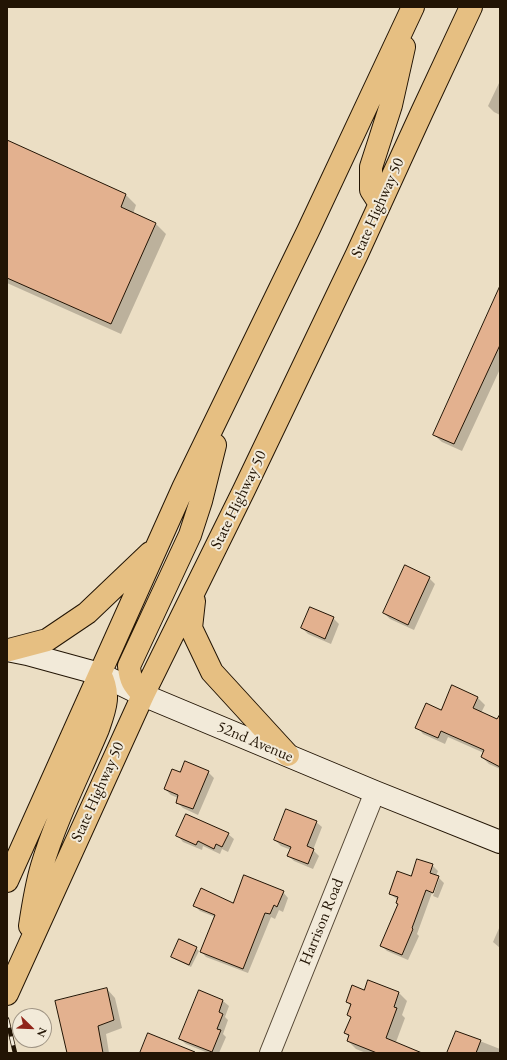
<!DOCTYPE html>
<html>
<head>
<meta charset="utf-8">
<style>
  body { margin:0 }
  #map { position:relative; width:507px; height:1060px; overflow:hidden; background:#ebdec4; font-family:"EB Garamond",serif }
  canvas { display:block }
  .frame { position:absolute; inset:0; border:8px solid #221404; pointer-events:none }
  .north { position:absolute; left:12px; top:1008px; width:40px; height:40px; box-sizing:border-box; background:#f2ead9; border:1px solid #9f9484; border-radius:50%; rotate:113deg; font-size:11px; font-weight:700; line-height:16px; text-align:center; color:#221404 }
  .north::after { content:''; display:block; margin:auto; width:14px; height:18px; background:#8f2418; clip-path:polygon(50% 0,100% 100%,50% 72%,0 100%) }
</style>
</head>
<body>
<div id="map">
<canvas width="507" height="1060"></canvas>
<div class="frame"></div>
<div class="north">N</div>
</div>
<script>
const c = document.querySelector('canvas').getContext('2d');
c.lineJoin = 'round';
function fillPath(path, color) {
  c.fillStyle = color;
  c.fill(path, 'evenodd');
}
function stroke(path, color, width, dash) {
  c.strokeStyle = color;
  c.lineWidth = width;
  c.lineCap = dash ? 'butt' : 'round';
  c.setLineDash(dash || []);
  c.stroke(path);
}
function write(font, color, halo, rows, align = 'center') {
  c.font = font + ' "EB Garamond",serif';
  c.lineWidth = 4;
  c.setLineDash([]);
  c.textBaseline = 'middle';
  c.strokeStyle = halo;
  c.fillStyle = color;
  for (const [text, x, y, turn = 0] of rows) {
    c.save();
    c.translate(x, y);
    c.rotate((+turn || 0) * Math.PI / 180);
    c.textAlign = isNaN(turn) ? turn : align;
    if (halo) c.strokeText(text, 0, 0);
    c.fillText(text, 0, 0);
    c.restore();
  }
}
fillPath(new Path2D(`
  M 500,81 L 500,115 L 494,112 L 488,106 Z
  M 7,141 L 126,195 L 136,205 L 133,214 L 156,224 L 166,234 L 121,334 L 7,283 Z
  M 500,288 L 500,369 L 462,451 L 442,442 L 434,435 Z
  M 429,578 L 435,584 L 414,630 L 390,619 L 384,613 Z
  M 333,618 L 339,624 L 331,644 L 308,634 L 302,628 Z
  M 452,687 L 478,698 L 485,705 L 481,713 L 500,722 L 500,769 L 489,764 L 482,757 L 484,753 L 448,737 L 445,744 L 423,734 L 417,727 L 441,711 Z
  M 208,772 L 214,778 L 198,815 L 183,808 L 177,802 L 178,798 L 171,795 L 165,789 L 181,773 Z
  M 316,822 L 322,827 L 313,850 L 319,856 L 313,869 L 294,861 L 288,855 L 291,850 L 281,846 L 275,840 Z
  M 228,834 L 234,839 L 228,852 L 222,849 L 220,854 L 203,846 L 202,850 L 183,842 L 178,836 Z
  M 432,865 L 438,871 L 436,876 L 438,877 L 444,883 L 438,898 L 433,896 L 439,879 L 437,879 L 417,934 L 419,936 L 408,960 L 387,951 L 381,945 L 399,905 L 397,903 L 398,900 L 390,894 L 412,878 Z
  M 283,892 L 288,898 L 283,912 L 279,910 L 275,919 L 271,917 L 248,973 L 206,957 L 201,951 L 215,917 L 200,911 L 194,905 L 234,904 Z
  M 500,926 L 500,948 L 493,942 Z
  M 196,948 L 199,951 L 191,967 L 175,959 L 172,956 Z
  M 368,981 L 399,993 L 407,1001 L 402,1015 L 405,1018 L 396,1042 L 413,1053 L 366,1053 L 356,1049 L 348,1041 L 349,1037 L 345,1033 L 351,1018 L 348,1015 L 351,1006 L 347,1002 L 364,991 Z
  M 107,989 L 115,998 L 122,1028 L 106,1034 L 109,1053 L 68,1053 Z
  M 200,992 L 223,1001 L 229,1006 L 225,1017 L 228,1020 L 223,1034 L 226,1037 L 219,1053 L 208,1053 L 186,1044 L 180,1039 Z
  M 457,1032 L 500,1049 L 500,1053 L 449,1053 Z`), '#0003');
const building = new Path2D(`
  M 7,140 L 126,194 L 121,207 L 156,223 L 111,324 L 7,278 Z
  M 500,286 L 500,345 L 454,444 L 433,435 Z
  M 405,565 L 430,577 L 408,625 L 383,613 Z
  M 310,607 L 334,617 L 325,639 L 301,628 Z
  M 452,685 L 478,697 L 473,708 L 497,719 L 500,714 L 500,767 L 481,757 L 484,750 L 441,731 L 438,738 L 415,728 L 426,703 L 441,710 Z
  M 185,761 L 209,771 L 193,809 L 176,803 L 178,795 L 164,789 L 172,769 L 180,772 Z
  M 286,809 L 317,821 L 307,846 L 314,849 L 308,864 L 287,856 L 291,847 L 274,840 Z
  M 186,814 L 229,833 L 222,847 L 216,844 L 214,849 L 198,841 L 196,845 L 176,836 Z
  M 417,859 L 433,864 L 430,873 L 439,876 L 433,893 L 426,890 L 412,928 L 413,929 L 402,955 L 380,946 L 398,904 L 396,903 L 398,897 L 389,894 L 397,871 L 411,876 Z
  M 244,875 L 284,891 L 277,907 L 274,905 L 270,914 L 265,913 L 243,969 L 200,952 L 215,915 L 193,906 L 201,888 L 233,903 Z
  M 179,939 L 197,947 L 189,965 L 171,957 Z
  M 368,980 L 399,992 L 394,1007 L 397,1008 L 386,1038 L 422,1053 L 377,1053 L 347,1041 L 349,1035 L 344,1033 L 351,1017 L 347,1015 L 351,1004 L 346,1002 L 352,985 L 364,990 Z
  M 107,988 L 114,1020 L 98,1026 L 103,1053 L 67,1053 L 55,1001 Z
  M 199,990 L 223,1000 L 219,1012 L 223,1014 L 217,1029 L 221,1030 L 212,1052 L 179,1039 Z
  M 456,1031 L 481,1040 L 476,1053 L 447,1053 Z
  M 148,1033 L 195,1052 L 195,1053 L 140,1053 Z`);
fillPath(building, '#e3b18f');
stroke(building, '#221404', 1);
const street = new Path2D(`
  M 270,1053 L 375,792`);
const secondary = new Path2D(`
  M 7,650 L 27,654 L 100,674 L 143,695 L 375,792 L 500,842`);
const primary = new Path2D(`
  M 380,204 L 371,190 L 371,167 L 391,105 L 404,47
  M 194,601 L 191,628 L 212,672 L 288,755
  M 9,650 L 47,640 L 87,613 L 150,553
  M 143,695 C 133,684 130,680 129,666 L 190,535 L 201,501 L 215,445
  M 7,881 L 184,486 L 308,231 L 413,7
  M 30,926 C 33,906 36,886 42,866 C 56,819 79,774 98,729 C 105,709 111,694 100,674
  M 7,994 L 143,695 L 244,490 L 357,254 L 422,112 L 471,7`);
stroke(street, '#544634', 22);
stroke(secondary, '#221404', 24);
stroke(primary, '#221404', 24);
stroke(street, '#f2ead9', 20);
stroke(secondary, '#f2ead9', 22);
stroke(primary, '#e6bf82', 22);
const rail = new Path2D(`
  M 7,1019 L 15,1053`);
stroke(rail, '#221404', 4.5);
stroke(rail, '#f2ead9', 3, [9]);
write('16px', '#221404', '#f2ead9', [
  ["State Highway 50",378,208,-66],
  ["State Highway 50",239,500,-64],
  ["52nd Avenue",255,742,23],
  ["State Highway 50",98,792,-66],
  ["Harrison Road",322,922,-68]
]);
</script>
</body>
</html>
